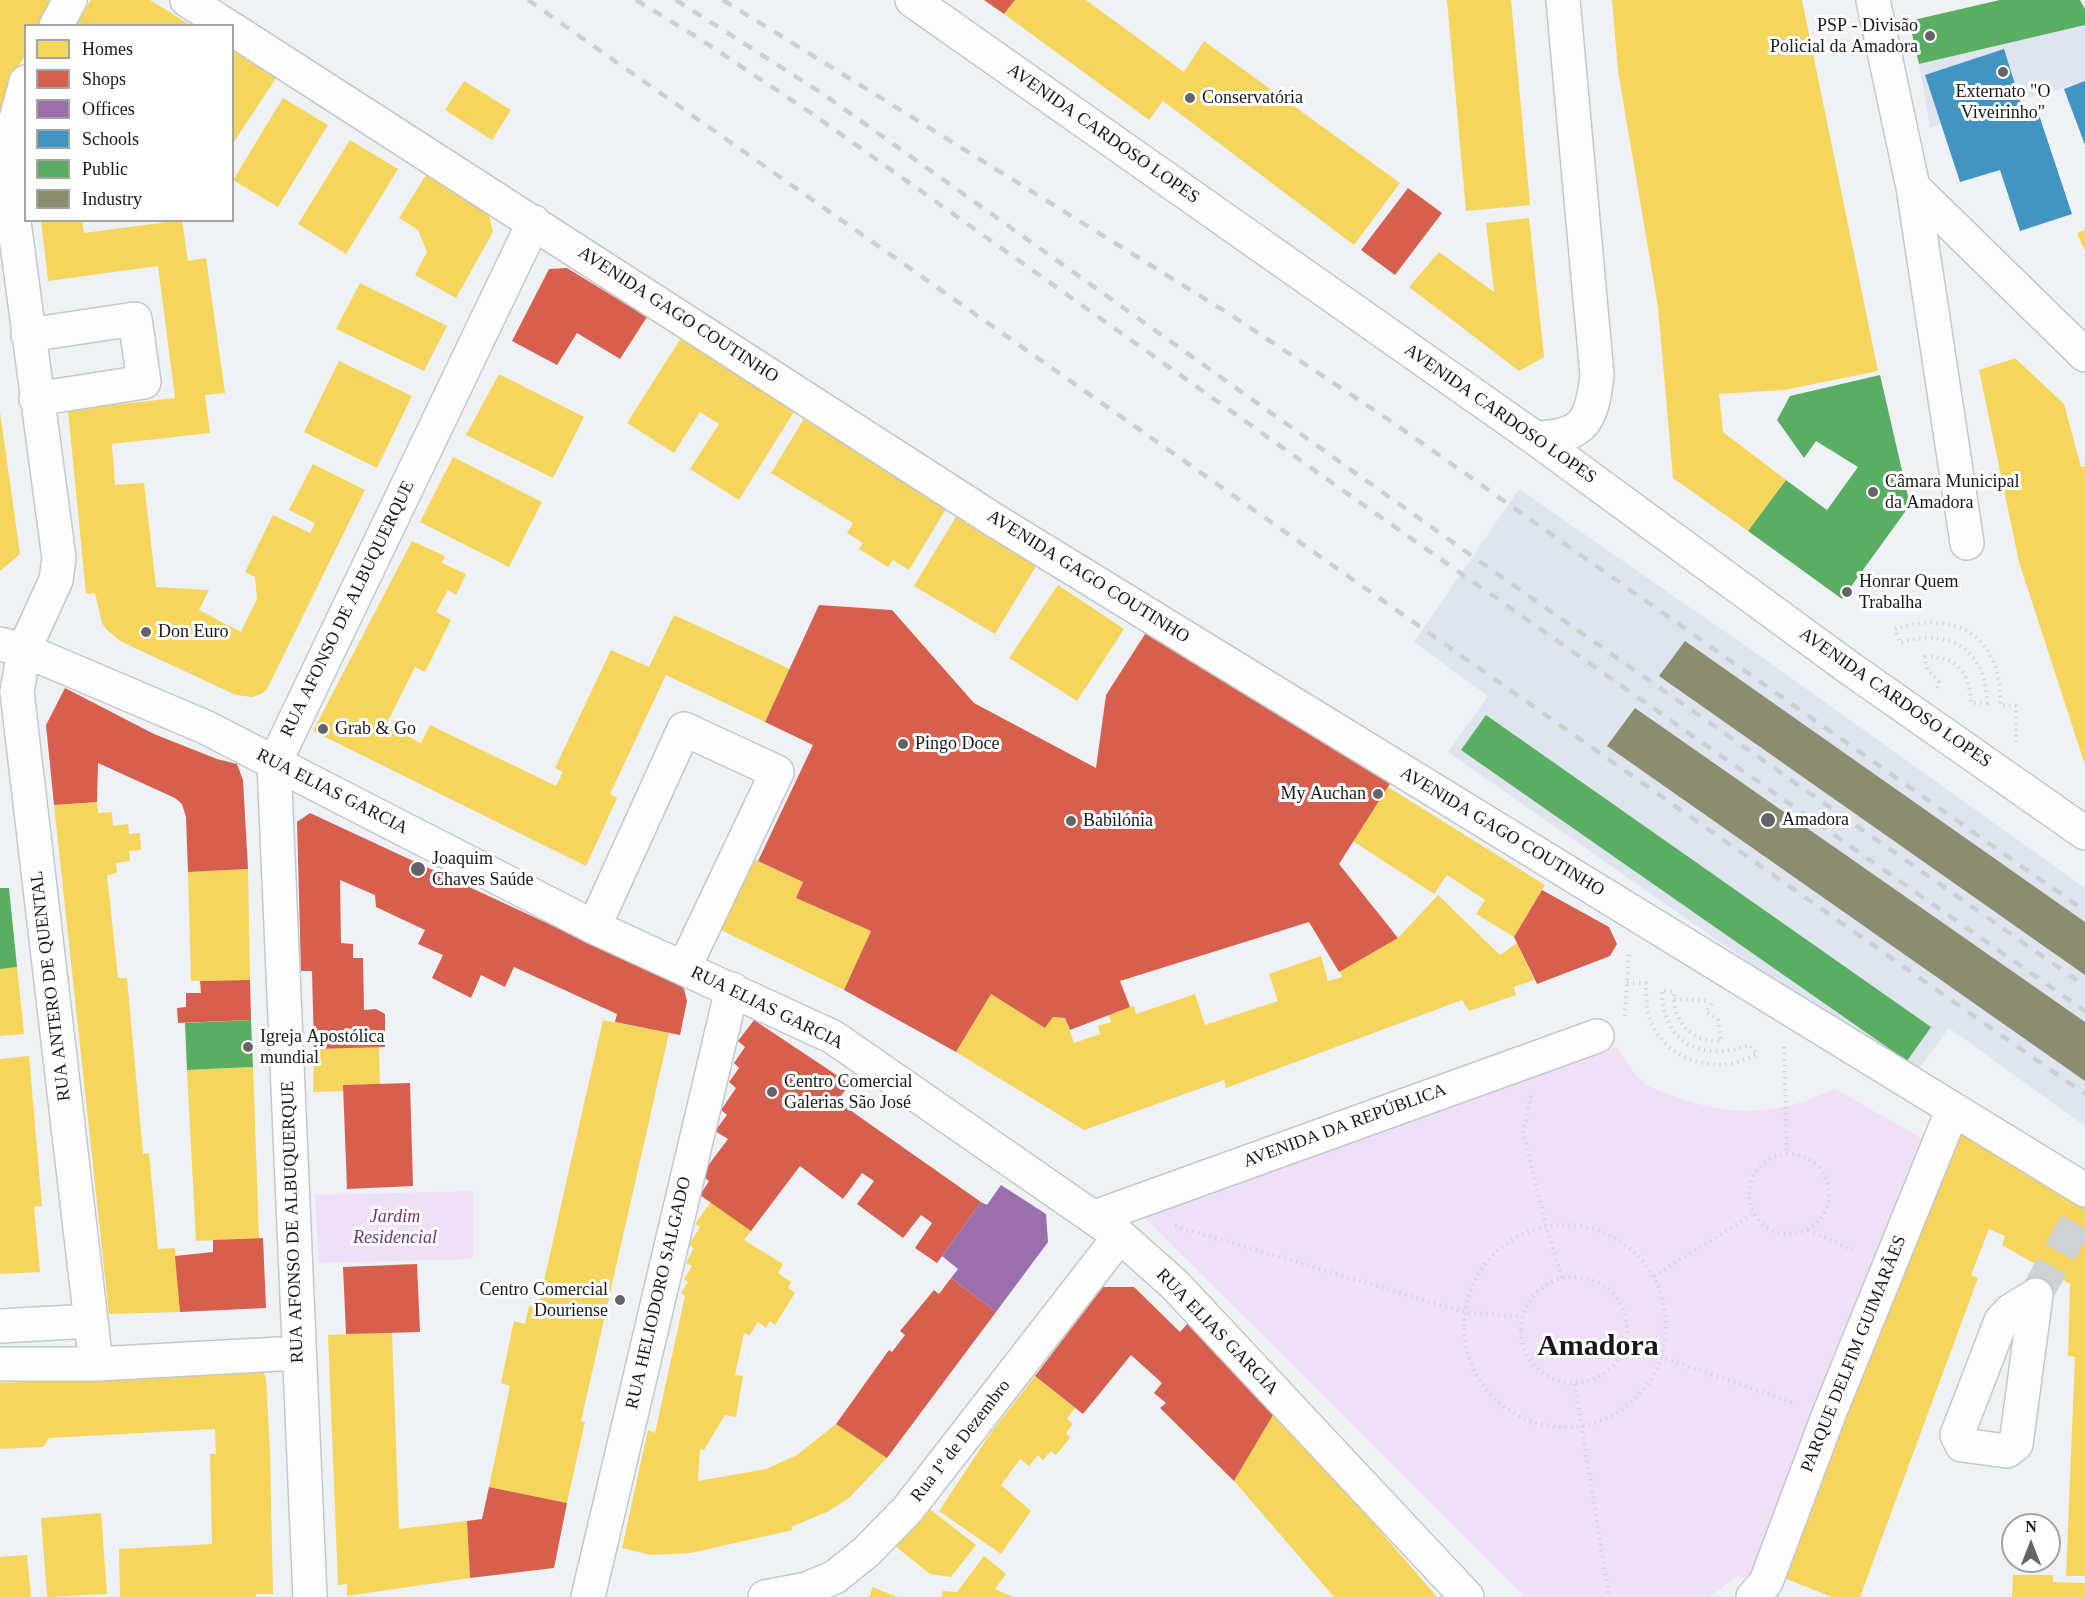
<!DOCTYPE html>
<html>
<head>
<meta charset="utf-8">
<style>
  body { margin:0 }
  #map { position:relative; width:2085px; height:1597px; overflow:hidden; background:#eef2f6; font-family:Georgia,serif }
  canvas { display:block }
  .legend { position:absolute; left:24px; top:24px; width:210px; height:198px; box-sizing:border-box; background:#fff; border:2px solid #a2a3a4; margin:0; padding:8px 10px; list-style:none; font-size:18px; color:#16181b }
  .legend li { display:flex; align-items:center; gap:12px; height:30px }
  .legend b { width:30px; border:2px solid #a2a3a4 }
  .north { position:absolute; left:2001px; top:1513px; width:60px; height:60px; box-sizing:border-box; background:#fff; border:2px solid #a2a3a4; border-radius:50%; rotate:0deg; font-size:16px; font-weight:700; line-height:24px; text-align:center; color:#16181b }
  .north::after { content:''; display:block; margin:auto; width:21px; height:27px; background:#626468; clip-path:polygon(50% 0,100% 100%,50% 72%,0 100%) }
</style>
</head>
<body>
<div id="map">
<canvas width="2085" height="1597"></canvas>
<ul class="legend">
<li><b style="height:16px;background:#f6d55c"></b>Homes</li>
<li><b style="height:16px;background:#d6604d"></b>Shops</li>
<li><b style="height:16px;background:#9970ab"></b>Offices</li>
<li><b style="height:16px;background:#4393c3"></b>Schools</li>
<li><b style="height:16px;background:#5aae61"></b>Public</li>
<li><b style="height:16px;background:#8c8c6e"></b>Industry</li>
</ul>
<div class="north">N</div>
</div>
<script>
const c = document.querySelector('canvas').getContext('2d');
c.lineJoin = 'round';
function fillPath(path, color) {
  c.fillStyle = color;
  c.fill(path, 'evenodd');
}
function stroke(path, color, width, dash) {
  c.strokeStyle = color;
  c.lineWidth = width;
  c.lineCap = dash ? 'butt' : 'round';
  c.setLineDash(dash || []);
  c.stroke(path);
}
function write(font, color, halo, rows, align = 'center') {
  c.font = font + ' Georgia,serif';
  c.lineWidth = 6;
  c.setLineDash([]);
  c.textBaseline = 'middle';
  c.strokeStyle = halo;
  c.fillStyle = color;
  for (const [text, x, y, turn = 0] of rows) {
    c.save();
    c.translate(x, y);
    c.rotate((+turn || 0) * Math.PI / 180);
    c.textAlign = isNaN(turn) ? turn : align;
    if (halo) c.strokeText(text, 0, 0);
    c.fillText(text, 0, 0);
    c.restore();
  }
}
fillPath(new Path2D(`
  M 2085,25 L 2085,81 L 1930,127 L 1919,64 Z
  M 1519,489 L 1773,665 L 2085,888 L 2085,1126 L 1949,1028 L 1913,1077 L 1448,752 L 1488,696 L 1414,642 Z`), '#dee5ef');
fillPath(new Path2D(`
  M 1616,1047 C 1625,1058 1633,1074 1644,1083 C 1651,1089 1665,1092 1674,1096 C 1732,1118 1779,1115 1835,1089 L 1930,1143 L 1758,1580 L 1737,1576 L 1710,1597 L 1525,1597 L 1144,1217 Z
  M 473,1191 L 473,1259 L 319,1263 L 315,1195 Z`), '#f0e0f7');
fillPath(new Path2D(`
  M 0,0 L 59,0 L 43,26 L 26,26 L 26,54 L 14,73 L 0,115 Z
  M 91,0 L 150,0 L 192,26 L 75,26 Z
  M 1015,0 L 1086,0 L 1184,72 L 1204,41 L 1400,183 L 1354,245 L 1163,101 L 1149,120 L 1004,14 Z
  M 1447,0 L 1511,0 L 1530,205 L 1466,211 Z
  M 1612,0 L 1802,0 L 1878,371 L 1784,390 L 1719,394 L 1723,432 L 1786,480 L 1748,531 L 1673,478 L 1658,307 L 1618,71 Z
  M 232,50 L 276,78 L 232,145 Z
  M 464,81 L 511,110 L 492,140 L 445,110 Z
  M 283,98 L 328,125 L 278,207 L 233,180 Z
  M 350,140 L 398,169 L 346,254 L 298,224 Z
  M 426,175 L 489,215 L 493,232 L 456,298 L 415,275 L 427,252 L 418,230 L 399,218 Z
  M 1529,218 L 1544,357 L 1519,371 L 1409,287 L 1439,252 L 1494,292 L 1486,223 Z
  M 41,220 L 82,220 L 84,233 L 182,220 L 188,261 L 206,258 L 225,393 L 205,395 L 210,433 L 112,444 L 115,485 L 144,483 L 156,587 L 209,590 L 199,610 L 241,632 L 257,599 L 255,577 L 245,572 L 273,515 L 310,533 L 315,523 L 289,510 L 313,464 L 365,490 L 267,689 L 261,694 L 252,697 L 236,695 L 122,642 L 107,630 L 102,623 L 95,593 L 86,594 L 68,410 L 175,398 L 158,266 L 48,281 Z
  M 2085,230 L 2085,251 L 2077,233 Z
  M 360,283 L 447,326 L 424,371 L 336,329 Z
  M 681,338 L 795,410 L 739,500 L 690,469 L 719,424 L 700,412 L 674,453 L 627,423 Z
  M 2015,358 L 2064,404 L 2081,467 L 2085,466 L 2085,765 L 2019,562 L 1979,370 Z
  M 339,361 L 412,396 L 377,468 L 304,432 Z
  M 499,374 L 584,417 L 553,478 L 466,435 Z
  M 0,412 L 20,554 L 0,571 Z
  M 805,417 L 949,504 L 909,570 L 893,560 L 888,567 L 859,549 L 863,543 L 847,533 L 853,523 L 771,473 Z
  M 453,457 L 542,502 L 509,567 L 420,522 Z
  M 957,515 L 1038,563 L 995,634 L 914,586 Z
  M 412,541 L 445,556 L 442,563 L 466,574 L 456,595 L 448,590 L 436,612 L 451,620 L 425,672 L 415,667 L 386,725 L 421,743 L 430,725 L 556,786 L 563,772 L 555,768 L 611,650 L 649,667 L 674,615 L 790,669 L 765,722 L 666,675 L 610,794 L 617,798 L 586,866 L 313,731 Z
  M 1058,585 L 1124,629 L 1077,701 L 1009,658 Z
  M 1388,787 L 1545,885 L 1514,937 L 1476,914 L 1485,900 L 1447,875 L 1434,894 L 1353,841 Z
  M 97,802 L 98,813 L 112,812 L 113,826 L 128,824 L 129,834 L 140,833 L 141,850 L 129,851 L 130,861 L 116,863 L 117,873 L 107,875 L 118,978 L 127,978 L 143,1154 L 149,1153 L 158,1249 L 175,1248 L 180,1312 L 109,1314 L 54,805 Z
  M 751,858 L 803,882 L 796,898 L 871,931 L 844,990 L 717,928 Z
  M 248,869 L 250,980 L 191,981 L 188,872 Z
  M 1438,895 L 1500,955 L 1517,943 L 1534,980 L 1514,987 L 1516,995 L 1469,1011 L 1462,1000 L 1226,1088 L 1224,1080 L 1084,1130 L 956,1052 L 991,994 L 1045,1028 L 1053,1017 L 1065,1018 L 1074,1043 L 1100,1034 L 1098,1026 L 1111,1022 L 1109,1015 L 1130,1007 L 1134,1006 L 1136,1014 L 1195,994 L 1205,1025 L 1278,1001 L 1269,974 L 1321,956 L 1328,981 L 1342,977 L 1340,971 L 1398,938 Z
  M 17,967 L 24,1034 L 0,1036 L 0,969 Z
  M 603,1020 L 669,1033 L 581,1421 L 585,1422 L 567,1503 L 489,1487 L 510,1386 L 501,1383 L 514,1321 L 525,1324 L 529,1306 L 538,1307 Z
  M 379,1047 L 380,1084 L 343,1085 L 343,1091 L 313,1092 L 314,1049 Z
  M 29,1056 L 42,1206 L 34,1207 L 40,1272 L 0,1274 L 0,1059 Z
  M 253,1067 L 259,1238 L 196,1241 L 187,1070 Z
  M 1958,1130 L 2085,1205 L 2085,1576 L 2066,1576 L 2075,1357 L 2068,1356 L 2070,1284 L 2002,1245 L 2005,1236 L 1989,1229 L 1971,1275 L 1978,1278 L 1860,1597 L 1832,1597 L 1784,1578 Z
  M 711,1202 L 751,1231 L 744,1240 L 783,1264 L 778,1273 L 791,1282 L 788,1288 L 795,1293 L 775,1325 L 770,1321 L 766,1328 L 758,1322 L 749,1336 L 744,1333 L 735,1375 L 743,1376 L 736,1417 L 725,1415 L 704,1450 L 700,1449 L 698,1481 L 766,1469 L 797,1455 L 836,1424 L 887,1458 L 849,1498 L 829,1511 L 791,1527 L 793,1530 L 691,1553 L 651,1555 L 622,1548 L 648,1430 L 655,1433 L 685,1296 L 681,1293 L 688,1282 L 684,1279 L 692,1266 L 686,1263 L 694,1248 L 689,1245 L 700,1227 L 695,1224 Z
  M 392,1332 L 399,1529 L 467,1521 L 470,1578 L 347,1596 L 347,1584 L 338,1585 L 328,1335 Z
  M 263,1371 L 266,1379 L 270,1452 L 273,1594 L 256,1594 L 256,1597 L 120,1597 L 119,1549 L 212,1544 L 210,1454 L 216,1454 L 215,1429 L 49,1438 L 43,1447 L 0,1449 L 0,1383 Z
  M 1035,1376 L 1075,1408 L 1067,1419 L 1073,1424 L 1066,1433 L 1070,1438 L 1056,1455 L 1051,1451 L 1043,1460 L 1038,1455 L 1029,1466 L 1020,1459 L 1001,1485 L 1031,1511 L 1001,1554 L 939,1511 L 990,1434 Z
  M 1276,1410 L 1437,1597 L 1334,1597 L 1234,1481 Z
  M 927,1507 L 976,1545 L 951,1577 L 930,1574 L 895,1546 Z
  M 101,1513 L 107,1594 L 47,1597 L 41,1518 Z
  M 27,1555 L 31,1597 L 0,1597 L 0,1557 Z
  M 984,1556 L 1006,1574 L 995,1589 L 1013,1597 L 941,1597 L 943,1591 L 957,1592 Z
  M 2013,1575 L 2053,1575 L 2053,1582 L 2085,1583 L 2085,1597 L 2012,1597 Z
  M 873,1587 L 897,1597 L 869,1597 Z`), '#f6d55c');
fillPath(new Path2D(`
  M 984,0 L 1015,0 L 1004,14 Z
  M 1408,188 L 1442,213 L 1395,275 L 1361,250 Z
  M 567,268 L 647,317 L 620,359 L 577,333 L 557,365 L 512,341 L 549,269 Z
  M 819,605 L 892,610 L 974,703 L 1096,768 L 1106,695 L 1147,631 L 1391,782 L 1339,864 L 1398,938 L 1339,972 L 1309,922 L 1120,981 L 1130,1007 L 1070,1030 L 1065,1018 L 1053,1017 L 1045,1028 L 991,994 L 956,1052 L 844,990 L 871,931 L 796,898 L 803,882 L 758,861 L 813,745 L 765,722 Z
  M 65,688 L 154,734 L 217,759 L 237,764 L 243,780 L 248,869 L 188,872 L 186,817 L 182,804 L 175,798 L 98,763 L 97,802 L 54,805 L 46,725 Z
  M 310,813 L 678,984 L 684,989 L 687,1001 L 680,1035 L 615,1022 L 617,1014 L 514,967 L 505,987 L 481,975 L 471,998 L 432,978 L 443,955 L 418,944 L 425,930 L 376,907 L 375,895 L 340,880 L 341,943 L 353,944 L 353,958 L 363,958 L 364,1010 L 376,1009 L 385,1014 L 385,1047 L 314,1049 L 312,971 L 301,971 L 297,822 Z
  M 1542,890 L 1609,927 L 1617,944 L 1610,956 L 1537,984 L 1514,937 Z
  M 250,980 L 251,1020 L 178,1023 L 177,1008 L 186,1007 L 186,993 L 201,993 L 200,981 Z
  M 754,1020 L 850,1084 L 837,1101 L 981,1202 L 937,1263 L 915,1248 L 932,1223 L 921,1215 L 903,1238 L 857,1204 L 874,1181 L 862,1173 L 843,1199 L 800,1166 L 751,1231 L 700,1195 L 709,1181 L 701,1175 L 728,1139 L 715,1131 L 727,1115 L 721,1110 L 736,1088 L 729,1082 L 739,1068 L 734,1063 L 745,1047 L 738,1041 Z
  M 410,1083 L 413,1186 L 347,1189 L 343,1085 Z
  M 263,1238 L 266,1308 L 180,1312 L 175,1256 L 213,1252 L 213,1240 Z
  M 417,1264 L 420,1332 L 346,1334 L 343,1267 Z
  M 951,1278 L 996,1312 L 887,1458 L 836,1424 L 889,1350 L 892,1352 L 905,1335 L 900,1331 L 934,1290 L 939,1294 Z
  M 1103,1287 L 1134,1287 L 1180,1332 L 1189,1322 L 1276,1410 L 1234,1481 L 1160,1408 L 1166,1403 L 1154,1393 L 1162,1383 L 1131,1355 L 1083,1414 L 1035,1376 Z
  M 489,1487 L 567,1503 L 554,1568 L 470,1578 L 467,1521 L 482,1519 Z`), '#d6604d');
fillPath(new Path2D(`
  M 1001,1185 L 1046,1214 L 1048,1242 L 996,1312 L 951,1278 L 958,1269 L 942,1256 L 981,1202 L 987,1205 Z`), '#9970ab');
fillPath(new Path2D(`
  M 2004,49 L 2023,110 L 2036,106 L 2072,214 L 2020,231 L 2000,170 L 1960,182 L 1925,75 Z
  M 2085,81 L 2085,145 L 2064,89 Z`), '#4393c3');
fillPath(new Path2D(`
  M 2000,0 L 2080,0 L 2085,9 L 2085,25 L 1919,64 L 1909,21 Z
  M 1880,375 L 1910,505 L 1842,599 L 1748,531 L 1786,480 L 1827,510 L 1858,467 L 1816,441 L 1804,458 L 1777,420 L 1790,396 Z
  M 1486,715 L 1931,1027 L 1907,1061 L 1461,750 Z
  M 0,888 L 9,888 L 17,967 L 0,969 Z
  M 251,1020 L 253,1067 L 187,1070 L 185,1023 Z`), '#5aae61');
fillPath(new Path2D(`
  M 1685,641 L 2085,922 L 2085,975 L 1659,676 Z
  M 1635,708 L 2085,1022 L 2085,1081 L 1607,746 Z`), '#8c8c6e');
stroke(new Path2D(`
  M 2036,1295 L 2085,1207`), '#ced1d5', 33, [33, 16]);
const minor = new Path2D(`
  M 187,0 L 227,26
  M 912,0 L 1535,438 L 1848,667 L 2085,833
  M 1873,0 L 1913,187 L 1967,543
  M 56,26 L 70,0
  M 232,29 L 994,520 L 2085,1190
  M 26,82 L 12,134 L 10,192 L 59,558 L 56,580 L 24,650 L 17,692 L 96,1364 L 298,1353
  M 1913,187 L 2085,355
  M 28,335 L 135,319 L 144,382 L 36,399
  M 1535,438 C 1584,437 1592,421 1597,375 L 1563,0
  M 0,644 L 24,650 L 205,727 L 594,927 L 833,1037 L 1120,1236 L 1175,1285 L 1467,1597
  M 594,927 L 684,729 L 777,772 L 684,968
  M 1095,1217 L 1597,1036
  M 2036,1295 L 2016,1444 L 2007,1451 L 1962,1445 L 1957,1435 L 2001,1321 L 2010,1311 Z
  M 0,1326 L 90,1321
  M 0,1364 L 96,1364
  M 310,1597 L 274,764 L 534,222
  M 588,1597 L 732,989
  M 765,1597 L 807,1589 L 835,1577 L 866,1552 L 908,1509 L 1120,1236
  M 1753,1597 L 1766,1582 L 1829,1414 L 1953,1109`);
stroke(minor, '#c5c8cb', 36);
stroke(new Path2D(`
  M 1937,688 L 1939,682 L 1927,669 L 1925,657 C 1956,655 1970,673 1971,703 L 1987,703 C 1987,651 1949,626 1900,643 L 1895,629 C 1957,609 2003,638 2000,705 L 2016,706 L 2016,742
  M 1627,983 L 1646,983 C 1646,996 1646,1009 1650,1020 C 1667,1063 1720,1076 1757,1054 L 1749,1045 C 1702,1062 1662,1044 1662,990 L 1674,992 C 1672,1021 1691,1043 1721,1041 L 1718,1020 L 1706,1012 L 1713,1002
  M 1674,999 L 1709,1001
  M 1625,1016 L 1629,952
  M 1784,1047 L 1787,1153
  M 1531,1096 L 1523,1132 L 1546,1226 L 1562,1278
  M1749 1194a40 40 0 1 1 80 0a40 40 0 1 1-80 0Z
  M1464 1326a101 101 0 1 1 202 0a101 101 0 1 1-202 0Z
  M 1175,1226 L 1464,1312 L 1522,1317
  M 1808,1230 L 1857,1252
  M 1654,1276 L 1753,1214
  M1521 1330a53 53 0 1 1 106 0a53 53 0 1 1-106 0Z
  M 1626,1345 L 1795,1403
  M 1575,1384 L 1609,1597`), '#d5d6d7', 4, [1.5, 4.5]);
stroke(minor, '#fcfdfe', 33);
stroke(new Path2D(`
  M 528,0 L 2085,1094
  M 636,0 L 700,39 L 811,113 L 1345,492 L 2085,1011
  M 676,0 L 823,94 L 1496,573 L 2085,986
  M 723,0 L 1231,315 L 1395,424 L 2085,911`), '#cecfd1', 4.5, [10, 10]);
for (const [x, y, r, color] of [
  [1930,36,6,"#626468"],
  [2003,72,6,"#626468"],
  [1190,98,6,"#626468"],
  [1873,492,6,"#626468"],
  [1847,592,6,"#626468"],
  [146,632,6,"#626468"],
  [323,729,6,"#626468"],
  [903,744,6,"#626468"],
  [1378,794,6,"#626468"],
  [1768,820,8,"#626468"],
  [1071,821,6,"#626468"],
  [418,869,8,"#626468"],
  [248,1047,6,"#626468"],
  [772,1092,6,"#626468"],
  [620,1300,6,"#626468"]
]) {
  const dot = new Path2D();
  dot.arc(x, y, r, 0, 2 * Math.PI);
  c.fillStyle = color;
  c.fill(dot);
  stroke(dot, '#fff', 2);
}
write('18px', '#16181b', '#fff', [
  ["PSP - Divisão",1918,26,"right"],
  ["Policial da Amadora",1918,47,"right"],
  ["Externato \"O",2003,92,"center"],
  ["Viveirinho\"",2003,113,"center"],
  ["Conservatória",1202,98],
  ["Câmara Municipal",1885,482],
  ["da Amadora",1885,503],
  ["Honrar Quem",1859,582],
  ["Trabalha",1859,603],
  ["Don Euro",158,632],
  ["Grab & Go",335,729],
  ["Pingo Doce",915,744],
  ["My Auchan",1366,794,"right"],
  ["Amadora",1782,820],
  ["Babilónia",1083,821],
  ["Joaquim",432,859],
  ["Chaves Saúde",432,880],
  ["Igreja Apostólica",260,1037],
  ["mundial",260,1058],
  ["Centro Comercial",784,1082],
  ["Galerias São José",784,1103],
  ["Centro Comercial",608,1290,"right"],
  ["Douriense",608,1311,"right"]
], 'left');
write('18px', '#16181b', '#fff', [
  ["AVENIDA CARDOSO LOPES",1103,134,35],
  ["AVENIDA GAGO COUTINHO",678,315,33],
  ["AVENIDA CARDOSO LOPES",1500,414,35],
  ["AVENIDA GAGO COUTINHO",1088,577,32],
  ["RUA AFONSO DE ALBUQUERQUE",348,609,-64],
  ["AVENIDA CARDOSO LOPES",1895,698,35],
  ["RUA ELIAS GARCIA",332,792,27],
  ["AVENIDA GAGO COUTINHO",1502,832,31],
  ["RUA ANTERO DE QUENTAL",51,986,-97],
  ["RUA ELIAS GARCIA",767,1008,26],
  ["AVENIDA DA REPÚBLICA",1345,1126,-20],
  ["RUA AFONSO DE ALBUQUERQUE",293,1222,-92],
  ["RUA HELIODORO SALGADO",659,1293,-77],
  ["RUA ELIAS GARCIA",1217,1332,46],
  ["PARQUE DELFIM GUIMARÃES",1854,1354,-68],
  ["Rua 1º de Dezembro",961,1441,-52]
]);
write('italic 18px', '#6b3477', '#fff', [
  ["Jardim",395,1217],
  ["Residencial",395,1238]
]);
write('bold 30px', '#16181b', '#fff', [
  ["Amadora",1598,1347]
]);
</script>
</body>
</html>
